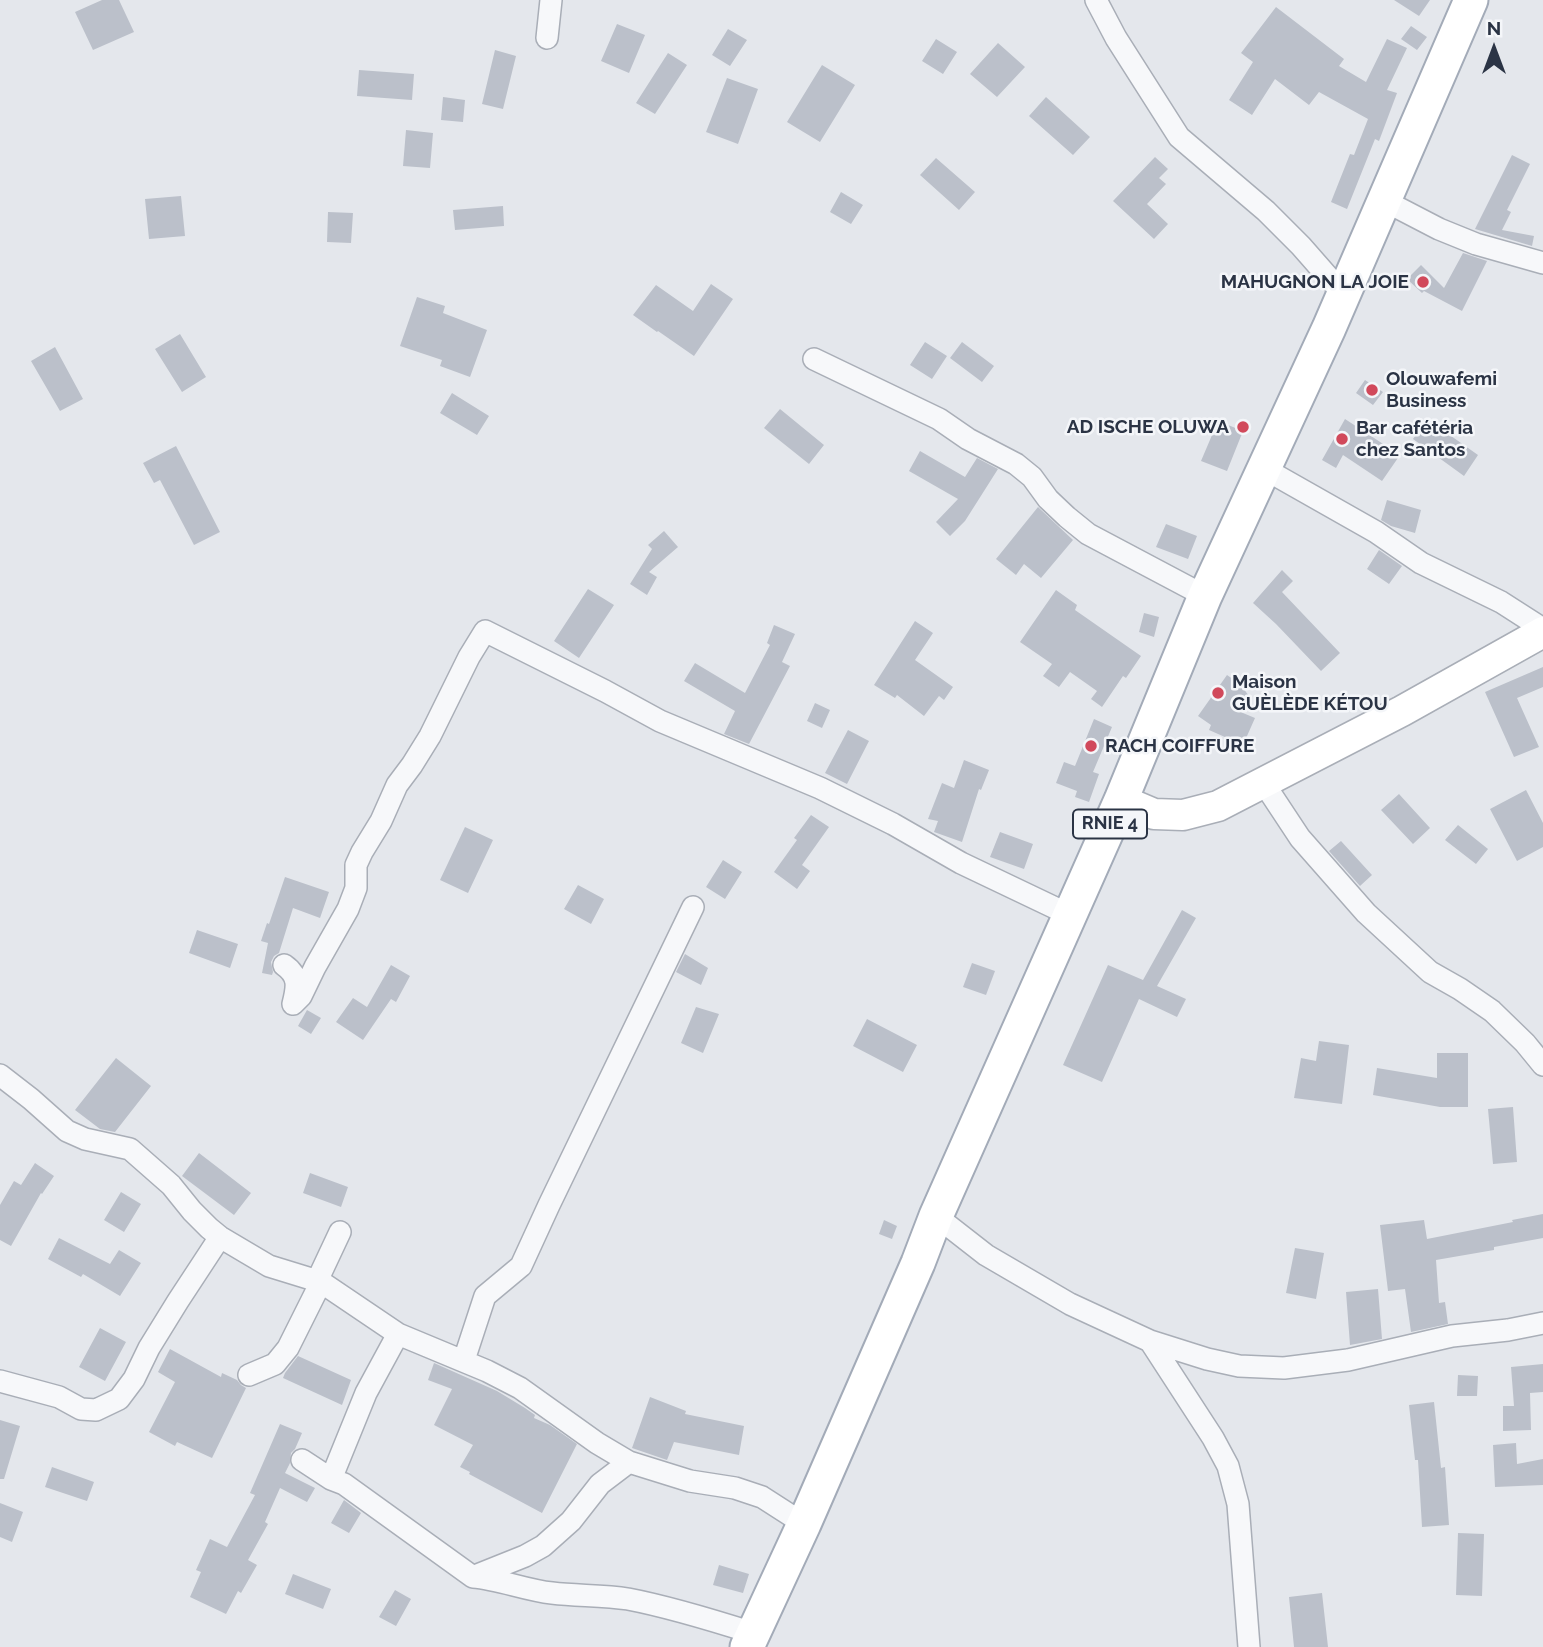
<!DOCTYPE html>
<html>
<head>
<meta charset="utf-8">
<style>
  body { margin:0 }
  #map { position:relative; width:1543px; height:1647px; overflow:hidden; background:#e4e7ec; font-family:Raleway,sans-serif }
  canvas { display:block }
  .north { position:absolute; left:1459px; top:14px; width:70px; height:70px; -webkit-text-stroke:5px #f4f6f9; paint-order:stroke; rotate:0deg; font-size:19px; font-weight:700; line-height:28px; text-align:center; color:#2b3445 }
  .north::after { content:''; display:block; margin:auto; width:24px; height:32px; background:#2b3445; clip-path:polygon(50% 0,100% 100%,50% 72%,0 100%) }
</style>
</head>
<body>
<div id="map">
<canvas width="1543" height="1647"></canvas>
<div class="north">N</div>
</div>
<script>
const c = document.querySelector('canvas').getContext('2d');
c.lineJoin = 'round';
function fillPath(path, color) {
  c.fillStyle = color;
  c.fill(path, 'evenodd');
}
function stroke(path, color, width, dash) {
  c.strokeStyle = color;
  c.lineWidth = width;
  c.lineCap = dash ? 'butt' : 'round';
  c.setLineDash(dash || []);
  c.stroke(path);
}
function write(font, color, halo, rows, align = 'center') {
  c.font = font + ' Raleway,sans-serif';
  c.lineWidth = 5;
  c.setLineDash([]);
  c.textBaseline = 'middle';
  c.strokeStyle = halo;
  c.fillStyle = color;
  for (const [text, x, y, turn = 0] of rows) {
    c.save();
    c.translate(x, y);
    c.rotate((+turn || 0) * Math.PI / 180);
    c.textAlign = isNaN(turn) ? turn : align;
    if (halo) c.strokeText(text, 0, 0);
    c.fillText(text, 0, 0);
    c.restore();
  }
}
fillPath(new Path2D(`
  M 102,0 L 119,0 L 134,32 L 93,50 L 75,12 Z
  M 1394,0 L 1430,0 L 1419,16 Z
  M 1276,7 L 1344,59 L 1339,66 L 1366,82 L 1387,39 L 1407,48 L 1387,90 L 1397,93 L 1379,141 L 1375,139 L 1347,209 L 1331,202 L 1350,154 L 1354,155 L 1368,119 L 1319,92 L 1309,105 L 1275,79 L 1252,115 L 1229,100 L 1253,62 L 1241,53 Z
  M 617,24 L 645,35 L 629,73 L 601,61 Z
  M 1411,26 L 1427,37 L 1417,50 L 1401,39 Z
  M 728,29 L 747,40 L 730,66 L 712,55 Z
  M 936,39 L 957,52 L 943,74 L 922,61 Z
  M 998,43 L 1025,67 L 997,97 L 970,74 Z
  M 495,50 L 516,56 L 503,109 L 482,104 Z
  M 668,53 L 687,65 L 655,114 L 636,103 Z
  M 822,65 L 855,85 L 820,142 L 787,122 Z
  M 359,70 L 414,74 L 412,100 L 357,96 Z
  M 727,78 L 758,89 L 738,144 L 706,132 Z
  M 443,97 L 465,100 L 463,122 L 441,120 Z
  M 1046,97 L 1090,137 L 1073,155 L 1029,116 Z
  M 406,130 L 433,133 L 430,168 L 403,166 Z
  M 1512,155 L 1530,164 L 1507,210 L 1511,212 L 1502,230 L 1534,236 L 1532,246 L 1475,229 Z
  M 1155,157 L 1168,169 L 1159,178 L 1166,184 L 1147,204 L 1168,224 L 1154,239 L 1113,201 Z
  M 936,158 L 975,192 L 959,210 L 920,175 Z
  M 841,192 L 863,205 L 851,224 L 830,212 Z
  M 181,196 L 185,236 L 149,239 L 145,199 Z
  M 503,206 L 504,226 L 455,230 L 453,210 Z
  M 328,212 L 353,213 L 351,243 L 327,242 Z
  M 1463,253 L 1487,261 L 1462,311 L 1424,291 L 1422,293 L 1407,279 L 1421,265 L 1444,288 Z
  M 711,284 L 733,299 L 694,356 L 658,331 L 657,332 L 633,315 L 656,285 L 693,311 Z
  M 417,297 L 445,306 L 443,313 L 487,330 L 470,377 L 440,366 L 442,360 L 400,346 Z
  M 180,334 L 206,377 L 182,392 L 155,349 Z
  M 925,342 L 947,356 L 932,379 L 910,365 Z
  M 962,342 L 994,366 L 982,382 L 950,358 Z
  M 55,347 L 83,399 L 60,411 L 31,361 Z
  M 1365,380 L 1383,392 L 1373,405 L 1356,393 Z
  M 452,393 L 489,416 L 477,435 L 440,413 Z
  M 780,409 L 824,445 L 809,464 L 764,428 Z
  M 1345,419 L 1400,455 L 1382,481 L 1343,455 L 1336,468 L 1322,460 Z
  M 1427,419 L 1478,455 L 1464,476 L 1413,439 Z
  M 1218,421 L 1243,431 L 1227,471 L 1201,461 Z
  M 176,446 L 220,532 L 194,545 L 160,480 L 154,483 L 143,463 Z
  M 920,451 L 965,477 L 977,458 L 998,469 L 965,521 L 950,536 L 936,522 L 958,499 L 909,471 Z
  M 1387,500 L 1421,510 L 1415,533 L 1391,526 L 1381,520 Z
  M 1038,507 L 1073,540 L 1041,578 L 1024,564 L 1016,575 L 996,559 Z
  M 1166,524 L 1197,536 L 1188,559 L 1156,547 Z
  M 664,531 L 678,547 L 649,572 L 657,577 L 647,595 L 630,584 L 652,549 L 648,545 Z
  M 1379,550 L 1402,566 L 1389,584 L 1367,569 Z
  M 1282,570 L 1293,581 L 1282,592 L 1340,653 L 1321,671 L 1276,624 L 1253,603 Z
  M 588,589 L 614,605 L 579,658 L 554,641 Z
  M 1056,590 L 1077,605 L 1075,610 L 1141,656 L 1126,678 L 1123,676 L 1102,707 L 1091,699 L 1097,691 L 1070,672 L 1059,687 L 1043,676 L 1052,664 L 1020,642 Z
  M 1144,613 L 1159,617 L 1154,637 L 1139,632 Z
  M 915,621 L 933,633 L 915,660 L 953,687 L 944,700 L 939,696 L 924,716 L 897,695 L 895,698 L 874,685 Z
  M 774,625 L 795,634 L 782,662 L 790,666 L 749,744 L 724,734 L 735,711 L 684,681 L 695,663 L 745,693 L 770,645 L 767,643 Z
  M 1543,667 L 1543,687 L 1517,698 L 1539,747 L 1514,757 L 1485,692 Z
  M 1227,675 L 1240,684 L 1249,696 L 1231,708 L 1255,718 L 1243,745 L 1209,730 L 1211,725 L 1198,716 Z
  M 815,703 L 830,710 L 822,728 L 807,721 Z
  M 1094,719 L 1112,727 L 1093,772 L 1099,774 L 1089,802 L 1075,797 L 1077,791 L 1056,783 L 1064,762 L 1075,766 Z
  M 848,730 L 869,741 L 847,784 L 825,773 Z
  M 964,760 L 989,770 L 981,790 L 979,789 L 962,842 L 934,832 L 938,821 L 928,819 L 942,783 L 954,788 Z
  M 1526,790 L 1543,823 L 1543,847 L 1517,861 L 1490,809 Z
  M 1399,794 L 1430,828 L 1413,844 L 1381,810 Z
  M 811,815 L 829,827 L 802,865 L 810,871 L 797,889 L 774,872 L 797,840 L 794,838 Z
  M 1458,825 L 1488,849 L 1476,864 L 1445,840 Z
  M 465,827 L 493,840 L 468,893 L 440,880 Z
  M 1000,832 L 1033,844 L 1024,869 L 990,857 Z
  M 1341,841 L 1372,875 L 1360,886 L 1329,851 Z
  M 723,860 L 742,872 L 725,899 L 706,887 Z
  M 285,877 L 329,892 L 320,918 L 293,908 L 279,953 L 274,956 L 271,962 L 273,972 L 272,975 L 262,973 L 268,943 L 261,941 L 267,923 L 269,924 Z
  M 578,885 L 604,899 L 591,924 L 564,909 Z
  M 1182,910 L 1196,918 L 1157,986 L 1186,999 L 1177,1017 L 1139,999 L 1102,1082 L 1063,1065 L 1108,965 L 1143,980 Z
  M 197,930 L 238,944 L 230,968 L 189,953 Z
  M 685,954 L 708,968 L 701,985 L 676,972 Z
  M 972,963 L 995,971 L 986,995 L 963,987 Z
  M 391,965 L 410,976 L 396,1002 L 391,999 L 363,1040 L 336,1022 L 353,998 L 367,1007 Z
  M 696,1007 L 719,1014 L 703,1053 L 681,1043 Z
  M 307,1010 L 321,1018 L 311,1034 L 298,1026 Z
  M 867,1019 L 917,1045 L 903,1072 L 853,1046 Z
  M 1319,1041 L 1349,1045 L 1342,1104 L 1294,1098 L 1301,1058 L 1316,1061 Z
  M 1437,1053 L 1468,1053 L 1468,1107 L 1440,1107 L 1373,1095 L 1377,1068 L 1437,1078 Z
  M 116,1058 L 151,1086 L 115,1132 L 100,1129 L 75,1110 Z
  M 1513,1107 L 1517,1162 L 1493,1164 L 1488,1109 Z
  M 199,1153 L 251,1193 L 234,1215 L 182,1176 Z
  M 35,1163 L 54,1176 L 42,1194 L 41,1193 L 11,1246 L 0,1240 L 0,1205 L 14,1181 L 21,1185 Z
  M 310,1173 L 348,1187 L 341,1207 L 303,1193 Z
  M 121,1192 L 141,1204 L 124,1232 L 104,1220 Z
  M 1543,1214 L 1543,1238 L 1494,1247 L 1494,1250 L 1436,1260 L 1439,1303 L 1445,1302 L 1448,1324 L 1411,1332 L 1405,1289 L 1388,1291 L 1380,1225 L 1424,1220 L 1427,1239 L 1513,1222 L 1512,1220 Z
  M 884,1220 L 897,1226 L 892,1239 L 879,1234 Z
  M 59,1238 L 110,1264 L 119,1250 L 141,1263 L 120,1296 L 83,1274 L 81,1277 L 48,1259 Z
  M 1295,1248 L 1324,1253 L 1316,1299 L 1286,1293 Z
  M 1378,1289 L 1382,1339 L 1350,1345 L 1346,1292 Z
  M 100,1328 L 126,1342 L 105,1381 L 79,1367 Z
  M 170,1349 L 221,1377 L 222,1373 L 237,1380 L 241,1385 L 246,1388 L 212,1458 L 177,1442 L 175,1446 L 149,1432 L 175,1382 L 158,1372 Z
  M 298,1356 L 351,1380 L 342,1405 L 283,1378 L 285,1373 Z
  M 434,1363 L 497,1391 L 525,1408 L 535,1415 L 534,1418 L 550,1425 L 577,1444 L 542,1513 L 469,1474 L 470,1472 L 460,1467 L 473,1445 L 434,1425 L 452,1389 L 428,1380 Z
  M 1543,1364 L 1543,1392 L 1530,1393 L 1531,1430 L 1503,1431 L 1503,1406 L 1514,1406 L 1511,1367 Z
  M 1458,1375 L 1478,1376 L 1477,1396 L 1457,1396 Z
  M 650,1397 L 686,1411 L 685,1414 L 744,1426 L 739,1455 L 674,1442 L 667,1460 L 632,1448 Z
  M 1434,1402 L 1441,1468 L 1445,1467 L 1449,1525 L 1422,1527 L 1418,1460 L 1415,1460 L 1409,1405 Z
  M 0,1420 L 20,1426 L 4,1479 L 0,1479 Z
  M 280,1424 L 302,1433 L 295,1449 L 291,1453 L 290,1463 L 285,1473 L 315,1488 L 307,1502 L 280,1488 L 265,1522 L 268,1524 L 248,1560 L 257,1565 L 241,1593 L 238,1591 L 226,1614 L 190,1597 L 201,1572 L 196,1570 L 210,1539 L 227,1547 L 255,1495 L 250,1493 Z
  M 1516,1443 L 1517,1464 L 1543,1459 L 1543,1485 L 1495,1487 L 1493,1445 Z
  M 52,1467 L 94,1482 L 87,1501 L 45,1487 Z
  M 344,1500 L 361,1513 L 349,1533 L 331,1523 Z
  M 0,1503 L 23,1512 L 12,1542 L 0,1537 Z
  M 1458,1533 L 1484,1534 L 1482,1596 L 1456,1595 Z
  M 719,1565 L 749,1574 L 743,1593 L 713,1585 Z
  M 293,1574 L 331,1589 L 323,1609 L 285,1594 Z
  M 395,1590 L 411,1599 L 396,1626 L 379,1617 Z
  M 1322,1593 L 1328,1647 L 1294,1647 L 1289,1597 Z`), '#bbc0ca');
const street = new Path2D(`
  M 1096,0 L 1116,38 L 1179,137 L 1266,211 L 1301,246 L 1344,295
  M 547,38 L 551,0
  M 1385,201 L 1439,229 L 1476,244 L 1543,263
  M 814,359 L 939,419 L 968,439 L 1016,464 L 1032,477 L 1048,499 L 1067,517 L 1088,534 L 1205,596
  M 1263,468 L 1376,532 L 1421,563 L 1501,602 L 1543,629
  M 1263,782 L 1300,838 L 1366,913 L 1430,972 L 1460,989 L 1492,1011 L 1525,1043 L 1543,1065
  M 284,965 C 300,976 297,988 293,1004 L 301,996 L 315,967 L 348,909 L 356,888 L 356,865 L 362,852 L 381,821 L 397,785 L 412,765 L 430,736 L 469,657 L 485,631 L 605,691 L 660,721 L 820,788 L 893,824 L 961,863 L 1070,915
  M 0,1075 L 31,1099 L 67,1131 L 85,1139 L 130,1149 L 171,1185 L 192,1211 L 209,1228 L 220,1237 L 269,1266 L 321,1282 L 398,1334 L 487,1371 L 520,1388 L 597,1443 L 629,1462 L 690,1481 L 735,1488 L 762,1497 L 804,1524
  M 936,1216 L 986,1255 L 1070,1304 L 1150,1341 L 1207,1359 L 1239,1366 L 1284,1368 L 1348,1360 L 1452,1336 L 1508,1330 L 1543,1323
  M 317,1281 L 340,1232
  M 1150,1341 L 1213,1438 L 1228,1466 L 1238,1504 L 1249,1647
  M 464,1360 L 485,1296 L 521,1266 L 549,1205 L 693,907
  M 249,1375 L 275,1364 L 288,1348 L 321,1282
  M 0,1381 L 59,1397 L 81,1409 L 96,1410 L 119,1399 L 134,1379 L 149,1348 L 178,1301 L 220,1237
  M 302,1460 L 331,1479 L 344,1484 L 473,1577 C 499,1579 525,1590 552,1593 C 577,1596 603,1595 628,1599 C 670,1607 712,1620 753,1633
  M 331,1479 L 366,1393 L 398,1334
  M 475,1576 L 525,1556 L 543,1546 L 571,1521 L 600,1484 L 629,1462`);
const secondary = new Path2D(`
  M 1121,800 L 1154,814 L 1183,815 L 1218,806 L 1402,711 L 1543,632`);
const primary = new Path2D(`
  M 747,1647 L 804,1524 L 918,1263 L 936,1216 L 1121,800 L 1205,596 L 1329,328 L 1471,0`);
stroke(street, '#a9aeb7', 24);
stroke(secondary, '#a9aeb7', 33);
stroke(primary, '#a3abb8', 37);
stroke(street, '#f7f8fa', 21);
stroke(secondary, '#fff', 30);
stroke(primary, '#fff', 33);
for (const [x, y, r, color] of [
  [1423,282,7,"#d1495b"],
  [1372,390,7,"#d1495b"],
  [1243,427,7,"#d1495b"],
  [1342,439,7,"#d1495b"],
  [1218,693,7,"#d1495b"],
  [1091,746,7,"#d1495b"]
]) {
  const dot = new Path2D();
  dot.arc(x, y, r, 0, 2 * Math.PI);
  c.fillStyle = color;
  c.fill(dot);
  stroke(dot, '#f4f6f9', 2.5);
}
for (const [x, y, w] of [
  [1110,824,74]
]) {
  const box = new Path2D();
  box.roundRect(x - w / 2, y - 14.5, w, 29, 5);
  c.fillStyle = '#f4f6f9';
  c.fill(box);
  stroke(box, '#2b3445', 2);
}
write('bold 18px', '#2b3445', null, [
  ["RNIE 4",1110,824]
]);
write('bold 19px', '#2b3445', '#f4f6f9', [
  ["MAHUGNON LA JOIE",1409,282,"right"],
  ["Olouwafemi",1386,379],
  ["Business",1386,401],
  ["AD ISCHE OLUWA",1229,427,"right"],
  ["Bar cafétéria",1356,428],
  ["chez Santos",1356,450],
  ["Maison",1232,682],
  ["GUÈLÈDE KÉTOU",1232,704],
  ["RACH COIFFURE",1105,746]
], 'left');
</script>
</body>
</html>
